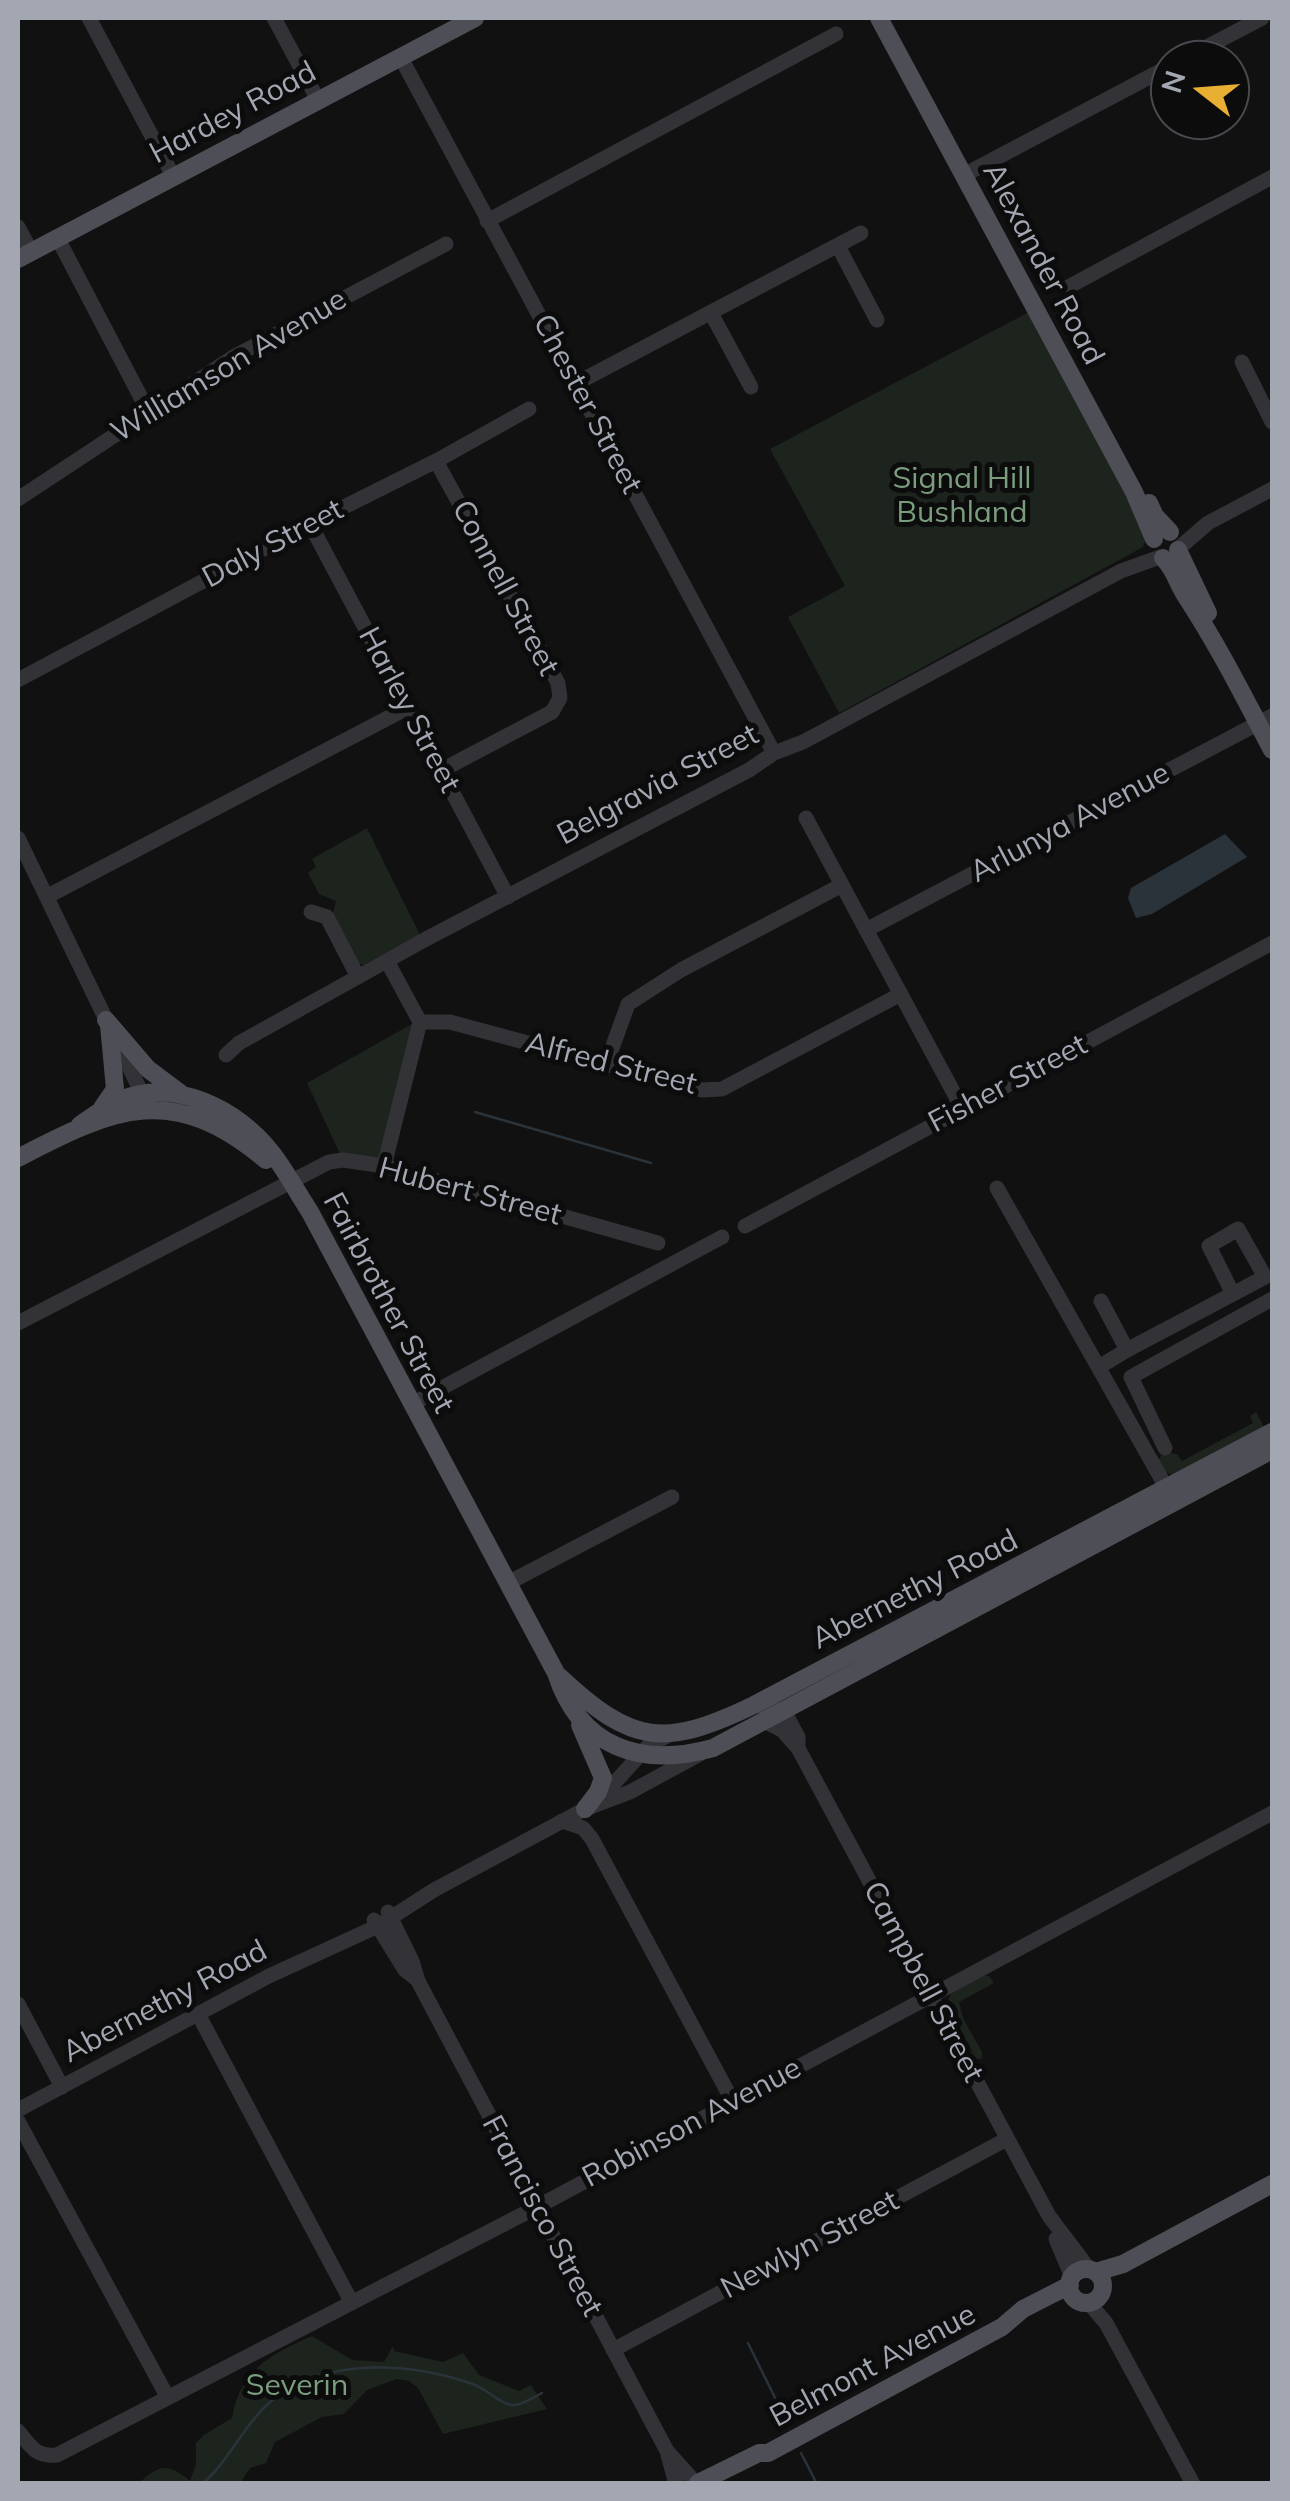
<!DOCTYPE html>
<html>
<head>
<meta charset="utf-8">
<style>
  body { margin:0 }
  #map { position:relative; width:1290px; height:2501px; overflow:hidden; background:#111112; font-family:Mulish,sans-serif }
  canvas { display:block }
  .frame { position:absolute; inset:0; border:20px solid #a2a7b2; pointer-events:none }
  .north { position:absolute; left:1150px; top:40px; width:100px; height:100px; box-sizing:border-box; background:#0c0c0d; border:2px solid #484a4f; border-radius:50%; rotate:287deg; font-size:28px; font-weight:700; line-height:40px; text-align:center; color:#a2a7b2 }
  .north::after { content:''; display:block; margin:auto; width:35px; height:45px; background:#e9af32; clip-path:polygon(50% 0,100% 100%,50% 72%,0 100%) }
</style>
</head>
<body>
<div id="map">
<canvas width="1290" height="2501"></canvas>
<div class="frame"></div>
<div class="north">N</div>
</div>
<script>
const c = document.querySelector('canvas').getContext('2d');
c.lineJoin = 'round';
function fillPath(path, color) {
  c.fillStyle = color;
  c.fill(path, 'evenodd');
}
function stroke(path, color, width, dash) {
  c.strokeStyle = color;
  c.lineWidth = width;
  c.lineCap = dash ? 'butt' : 'round';
  c.setLineDash(dash || []);
  c.stroke(path);
}
function write(font, color, halo, rows, align = 'center') {
  c.font = font + ' Mulish,sans-serif';
  c.lineWidth = 10;
  c.setLineDash([]);
  c.textBaseline = 'middle';
  c.strokeStyle = halo;
  c.fillStyle = color;
  for (const [text, x, y, turn = 0] of rows) {
    c.save();
    c.translate(x, y);
    c.rotate((+turn || 0) * Math.PI / 180);
    c.textAlign = isNaN(turn) ? turn : align;
    if (halo) c.strokeText(text, 0, 0);
    c.fillText(text, 0, 0);
    c.restore();
  }
}
fillPath(new Path2D(`
  M 1029,312 L 1147,535 L 1143,547 L 839,713 L 788,617 L 845,586 L 770,449 Z
  M 367,828 L 420,935 L 363,965 L 354,961 L 332,918 L 336,901 L 319,894 L 308,873 L 316,867 L 312,859 Z
  M 419,1020 L 384,1166 L 343,1160 L 307,1083 Z
  M 1256,1412 L 1264,1427 L 1173,1475 L 1165,1472 L 1157,1461 L 1164,1452 L 1177,1454 L 1182,1461 L 1253,1423 L 1250,1416 Z
  M 984,1975 L 989,1976 L 994,1983 L 959,2002 L 963,2018 L 982,2052 L 982,2058 L 976,2060 L 970,2054 L 972,2051 L 954,2019 L 950,2019 L 946,2004 L 952,1992 Z
  M 312,2336 L 352,2360 L 384,2362 L 393,2346 L 394,2351 L 443,2362 L 463,2353 L 479,2375 L 519,2391 L 531,2385 L 547,2409 L 443,2434 L 418,2388 L 409,2381 L 397,2379 L 367,2390 L 344,2414 L 322,2417 L 275,2442 L 266,2463 L 250,2468 L 240,2483 L 139,2483 C 160,2464 168,2463 190,2481 L 196,2464 L 196,2443 L 204,2435 L 232,2418 C 240,2370 271,2354 312,2336 Z`), '#1d241e');
fillPath(new Path2D(`
  M 1225,834 L 1247,857 L 1152,914 L 1136,918 L 1128,898 L 1131,888 Z`), '#2b333a');
stroke(new Path2D(`
  M 475,1112 L 651,1163
  M 748,2343 L 786,2420
  M 801,2453 L 817,2484
  M 202,2484 C 232,2459 245,2419 278,2396 C 333,2357 412,2363 473,2384 C 485,2388 501,2405 514,2405 C 522,2405 534,2397 542,2393`), '#2b333a', 2.5);
stroke(new Path2D(`
  M 89,18 L 173,176
  M 274,18 L 318,100
  M 400,56 L 774,753
  M 1182,60 L 1262,18
  M 964,175 L 1170,66
  M 487,221 L 836,34
  M 18,227 L 31,251
  M 57,237 L 148,411
  M 838,246 L 877,320
  M 1070,286 L 1272,177
  M 711,313 L 751,387
  M 1242,362 L 1272,422
  M 577,383 L 861,233
  M 436,461 L 558,683 L 560,698 L 552,712 L 442,770
  M 18,499 L 235,356 L 446,244
  M 310,524 L 508,897
  M 1179,548 L 1208,523 L 1272,489
  M 18,680 L 310,524 L 436,461 L 529,409
  M 806,818 L 962,1108
  M 18,838 L 147,1104
  M 48,896 L 407,708
  M 311,912 L 327,917 L 358,977
  M 866,930 L 1272,716
  M 420,1022 L 450,1022 L 702,1090 L 722,1089 L 901,994
  M 226,1055 L 239,1043 L 426,939 L 749,770 L 774,753 L 803,742 L 1121,571 L 1160,557
  M 606,1065 L 628,1004 L 681,970 L 842,885
  M 384,1166 L 420,1022 L 387,961
  M 997,1188 L 1170,1494
  M 745,1226 L 1272,943
  M 18,1323 L 329,1162 L 343,1160 L 384,1166 L 658,1243
  M 1127,1350 L 1265,1277 L 1238,1229 L 1209,1246 L 1233,1294
  M 1099,1367 L 1127,1350 L 1101,1301
  M 412,1404 L 722,1237
  M 1165,1448 L 1131,1377 L 1272,1299
  M 508,1583 L 672,1497
  M 754,1705 L 784,1711 L 798,1737 L 798,1748
  M 764,1721 L 782,1730 L 798,1748 L 1049,2216 L 1089,2269
  M 597,1802 L 649,1745 L 671,1734
  M 562,1821 L 583,1828 L 592,1839 L 732,2100
  M 388,1912 L 412,1961 L 418,1981 L 667,2451 L 694,2481
  M 374,1920 L 405,1970 L 415,1978
  M 18,2004 L 62,2087
  M 198,2014 L 352,2303
  M 18,2110 L 269,1976 L 378,1926 L 434,1890 L 585,1809 L 630,1792 L 700,1754
  M 18,2121 L 168,2398
  M 1056,2239 L 1072,2277
  M 1088,2302 L 1106,2323 L 1193,2484
  M 613,2350 L 1007,2139
  M 18,2431 C 30,2446 36,2457 57,2455 L 537,2207 L 1272,1813
  M 668,2455 L 676,2484`), '#323237', 15);
stroke(new Path2D(`
  M 879,18 L 1134,492 L 1154,539
  M 18,259 L 475,18
  M 1149,503 L 1155,516 L 1170,532
  M 1178,550 L 1208,613
  M 1163,558 C 1176,571 1177,584 1187,598 C 1219,647 1245,699 1272,750
  M 106,1020 L 148,1069 L 180,1093
  M 102,1108 L 115,1089 L 109,1025
  M 80,1125 C 93,1116 106,1106 120,1100 C 175,1077 237,1109 272,1153 C 286,1171 297,1192 310,1212 L 556,1673 C 580,1748 641,1768 713,1748 L 1272,1450
  M 18,1158 C 115,1107 173,1082 266,1160
  M 560,1677 C 633,1745 664,1748 754,1705 L 1272,1432
  M 580,1725 L 603,1778 L 598,1792 L 585,1809
  M1069 2286a17 17 0 1 1 34 0a17 17 0 1 1-34 0Z
  M 1096,2272 L 1123,2264 L 1272,2184
  M 698,2483 L 759,2453 L 768,2453 L 1002,2327 L 1023,2309 L 1070,2285`), '#4e4f56', 18);
write('30px', '#a2a7b2', '#0c0c0d', [
  ["Hardey Road",233,113,-28],
  ["Alexander Road",1043,264,62],
  ["Williamson Avenue",229,366,-31],
  ["Chester Street",587,404,62],
  ["Daly Street",273,544,-28],
  ["Connell Street",505,588,62],
  ["Harley Street",409,710,62],
  ["Belgravia Street",658,785,-28],
  ["Arlunya Avenue",1070,823,-28],
  ["Alfred Street",611,1064,14],
  ["Fisher Street",1008,1084,-28],
  ["Hubert Street",470,1192,15],
  ["Fairbrother Street",388,1303,62],
  ["Abernethy Road",915,1590,-27],
  ["Campbell Street",923,1982,62],
  ["Abernethy Road",165,2002,-28],
  ["Robinson Avenue",692,2123,-28],
  ["Francisco Street",542,2216,62],
  ["Newlyn Street",810,2245,-28],
  ["Belmont Avenue",873,2366,-28]
]);
write('30px', '#7a9d7d', '#0c0c0d', [
  ["Signal Hill",962,479],
  ["Bushland",962,513],
  ["Severin",297,2386]
]);
</script>
</body>
</html>
